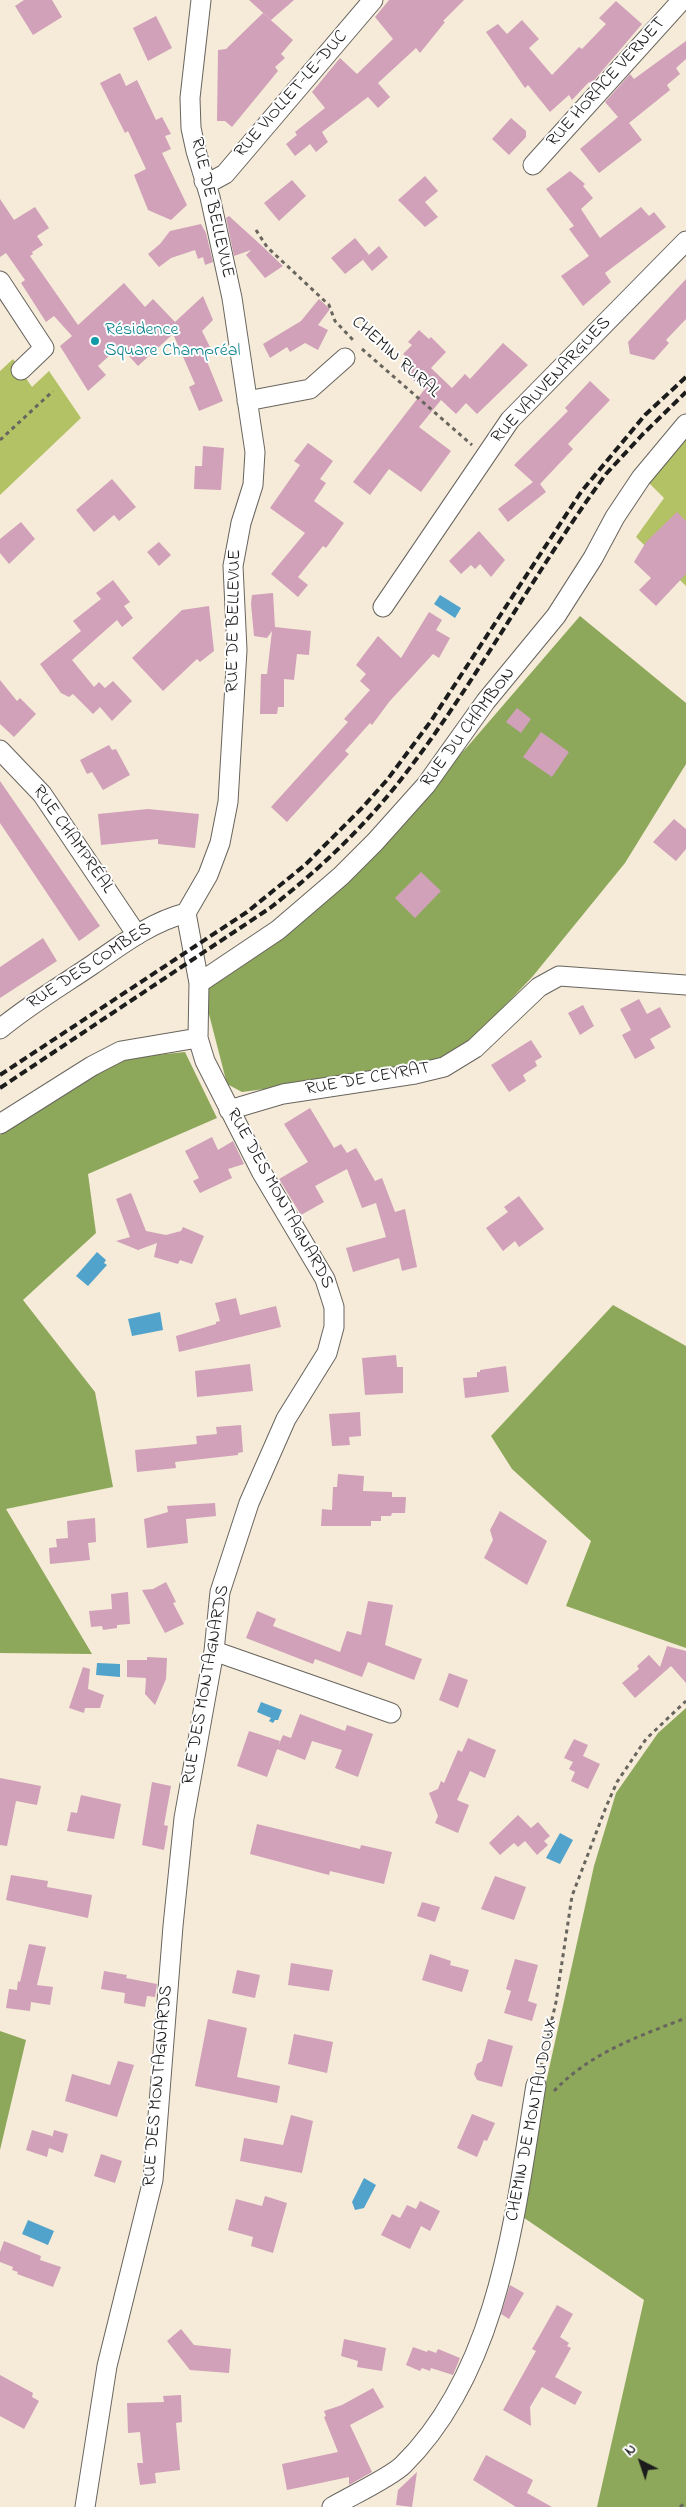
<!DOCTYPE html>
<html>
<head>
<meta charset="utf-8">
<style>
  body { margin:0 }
  #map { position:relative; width:686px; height:2507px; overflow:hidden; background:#f6ebd8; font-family:"Indie Flower",sans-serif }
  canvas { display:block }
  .north { position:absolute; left:616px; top:2437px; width:50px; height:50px; -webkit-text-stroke:4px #fff; paint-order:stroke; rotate:319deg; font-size:14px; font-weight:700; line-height:20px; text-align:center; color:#1c1c1c }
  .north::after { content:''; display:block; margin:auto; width:18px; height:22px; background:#1c1c1c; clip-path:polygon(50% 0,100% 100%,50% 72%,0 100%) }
</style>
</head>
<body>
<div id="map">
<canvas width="686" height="2507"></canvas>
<div class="north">N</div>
</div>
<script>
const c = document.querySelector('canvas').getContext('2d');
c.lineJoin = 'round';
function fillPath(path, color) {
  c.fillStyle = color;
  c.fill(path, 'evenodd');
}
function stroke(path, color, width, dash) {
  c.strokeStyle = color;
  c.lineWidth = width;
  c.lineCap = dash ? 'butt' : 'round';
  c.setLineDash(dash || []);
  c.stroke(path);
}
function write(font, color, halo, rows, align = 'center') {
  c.font = font + ' "Indie Flower",sans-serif';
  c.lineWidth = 4;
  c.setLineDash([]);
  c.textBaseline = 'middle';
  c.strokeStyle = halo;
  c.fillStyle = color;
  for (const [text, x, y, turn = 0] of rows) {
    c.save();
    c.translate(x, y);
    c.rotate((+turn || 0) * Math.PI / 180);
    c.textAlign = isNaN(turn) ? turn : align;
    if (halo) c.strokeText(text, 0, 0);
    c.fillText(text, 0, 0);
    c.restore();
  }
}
fillPath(new Path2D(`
  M 13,359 L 32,387 L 49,371 L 81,418 L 0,495 L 0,371 Z
  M 686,433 L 686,586 L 636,537 L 664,498 L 647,481 Z`), '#b2c265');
fillPath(new Path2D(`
  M 580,616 L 686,703 L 686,764 L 625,863 L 533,976 L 467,1046 L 436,1062 L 369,1075 L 242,1092 L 227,1084 L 203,991 L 354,869 L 468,746 Z
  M 185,1052 L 217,1118 L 88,1174 L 96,1233 L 23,1300 L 95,1392 L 113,1487 L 6,1509 L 92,1654 L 0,1653 L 0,1135 L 81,1082 L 126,1058 Z
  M 613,1305 L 686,1346 L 686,1648 L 566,1606 L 591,1541 L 512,1469 L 491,1436 Z
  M 686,1708 L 686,2507 L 597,2507 L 644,2300 L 517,2213 L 594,1866 L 616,1793 L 658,1733 Z
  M 0,2031 L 26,2040 L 0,2150 Z`), '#8da85a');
fillPath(new Path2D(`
  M 440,595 L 461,608 L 455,618 L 434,604 Z
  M 97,1252 L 106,1260 L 104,1263 L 107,1265 L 88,1286 L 76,1276 Z
  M 160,1312 L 163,1330 L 132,1336 L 128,1319 Z
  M 97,1663 L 120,1664 L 120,1677 L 96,1675 Z
  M 261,1702 L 282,1710 L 278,1720 L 275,1720 L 273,1723 L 269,1721 L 271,1718 L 257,1712 Z
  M 560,1833 L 573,1840 L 560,1864 L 546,1858 Z
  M 364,2178 L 376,2185 L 364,2208 L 355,2210 L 352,2202 Z
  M 28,2220 L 54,2231 L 48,2245 L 22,2234 Z`), '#51a3cc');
fillPath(new Path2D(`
  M 24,0 L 52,0 L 62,17 L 33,35 L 15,6 Z
  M 249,0 L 294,0 L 271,20 Z
  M 389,0 L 464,0 L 443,21 L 445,22 L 420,53 L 416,48 L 378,83 L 390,97 L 378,108 L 368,97 L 322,132 L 328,142 L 316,152 L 310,144 L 295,156 L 286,144 L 297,135 L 295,132 L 325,108 L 312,92 L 340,58 L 357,74 L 393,39 L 375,17 Z
  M 616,1 L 642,24 L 591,84 L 589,82 L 572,100 L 569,95 L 550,112 L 528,85 L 525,88 L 486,32 L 498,24 L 507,34 L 522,20 L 539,39 L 529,48 L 552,75 L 579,47 L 582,49 L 606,24 L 599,18 Z
  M 263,13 L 293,40 L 281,54 L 285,58 L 275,67 L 278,71 L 232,127 L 225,121 L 217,121 L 218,50 L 226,49 Z
  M 156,16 L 172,48 L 148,61 L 133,28 Z
  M 686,41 L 686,59 L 676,68 L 680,74 L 667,85 L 670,90 L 629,123 L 642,140 L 599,173 L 580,149 L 618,117 L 605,102 L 630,74 L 634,79 Z
  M 120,73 L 126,86 L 137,80 L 156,120 L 162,117 L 171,134 L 165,136 L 171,149 L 162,153 L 187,205 L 171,220 L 148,210 L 134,175 L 146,169 L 128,131 L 125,133 L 100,83 Z
  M 511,118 L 526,131 L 526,137 L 509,155 L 492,139 Z
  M 570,171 L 585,184 L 583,186 L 593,198 L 581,209 L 600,238 L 641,207 L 649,216 L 654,212 L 666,227 L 605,273 L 611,282 L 583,306 L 561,276 L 589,256 L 569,229 L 574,226 L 546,189 Z
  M 425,176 L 438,191 L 425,202 L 438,217 L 425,227 L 398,200 Z
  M 292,180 L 306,196 L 279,221 L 264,203 Z
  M 0,199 L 14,220 L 35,207 L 49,228 L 37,236 L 43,245 L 32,252 L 33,254 L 30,256 L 78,325 L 124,283 L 145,307 L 153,299 L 175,322 L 203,296 L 213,320 L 202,331 L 212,351 L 204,354 L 223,401 L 199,411 L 189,387 L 195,384 L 173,334 L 138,366 L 120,346 L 98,366 L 106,375 L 88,391 L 60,346 L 72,336 L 54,316 L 46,322 L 21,283 L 25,280 L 6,253 L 0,257 Z
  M 229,216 L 262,246 L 283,266 L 265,278 L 246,255 L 251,250 L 234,256 L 226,218 Z
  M 201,224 L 206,233 L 213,262 L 205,265 L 203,257 L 198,259 L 195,250 L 171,258 L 159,267 L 148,254 L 160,244 L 170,231 Z
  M 355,238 L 369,255 L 345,274 L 331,258 Z
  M 379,246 L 388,257 L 372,271 L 363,260 Z
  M 686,279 L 686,319 L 666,340 L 669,343 L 654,360 L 630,354 L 628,342 Z
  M 319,299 L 330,309 L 318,325 L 328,330 L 318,350 L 305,343 L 290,352 L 287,347 L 270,358 L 263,344 L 301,321 Z
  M 419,330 L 429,339 L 431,337 L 446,352 L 431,368 L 452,388 L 465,374 L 470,379 L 503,343 L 528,365 L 477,414 L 466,403 L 456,414 L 441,400 L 419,427 L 451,451 L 421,492 L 389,469 L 370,495 L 353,482 L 424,390 L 401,369 L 409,359 L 403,354 L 412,345 L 408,342 Z
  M 590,381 L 610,400 L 568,444 L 573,449 L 540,484 L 546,492 L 508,522 L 498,509 L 533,482 L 514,465 L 568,411 L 565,408 Z
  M 308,443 L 333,461 L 320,479 L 326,483 L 314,501 L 344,523 L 326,548 L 323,546 L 298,577 L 308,585 L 298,597 L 271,574 L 305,533 L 270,508 L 300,465 L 294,461 Z
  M 203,446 L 224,448 L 221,490 L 194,489 L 195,466 L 202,466 Z
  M 112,479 L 136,507 L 119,521 L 114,515 L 94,532 L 76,510 Z
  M 677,512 L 686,521 L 686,574 L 656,606 L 639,590 L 651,578 L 634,562 L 646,542 Z
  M 21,522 L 35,539 L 9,564 L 0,553 L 0,539 Z
  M 479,531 L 505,560 L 491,577 L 480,564 L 475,569 L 471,565 L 461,574 L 449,561 Z
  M 159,542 L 171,555 L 159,566 L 147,552 Z
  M 113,580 L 130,602 L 124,606 L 133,618 L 122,627 L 117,620 L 72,660 L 94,687 L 99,682 L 105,688 L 113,681 L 132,701 L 112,721 L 100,707 L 93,714 L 73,694 L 69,697 L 61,693 L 40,664 L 81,631 L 73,621 L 101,599 L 96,593 Z
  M 273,593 L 275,627 L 311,631 L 309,655 L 297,654 L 294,680 L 284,679 L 284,707 L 278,707 L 277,714 L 260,714 L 261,674 L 267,674 L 272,631 L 267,638 L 254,636 L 251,604 L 252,595 Z
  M 209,606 L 214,651 L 200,662 L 197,659 L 163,691 L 132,658 L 182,610 Z
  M 429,612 L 442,620 L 436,630 L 450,638 L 439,658 L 433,654 L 389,702 L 372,725 L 370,723 L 345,751 L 349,754 L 287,822 L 271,807 L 348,722 L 344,719 L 370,690 L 360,681 L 366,674 L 356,665 L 378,636 L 401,658 Z
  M 0,680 L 17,701 L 20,698 L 36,714 L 14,737 L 0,724 Z
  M 517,708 L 531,719 L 521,733 L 506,722 Z
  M 541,732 L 569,752 L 552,777 L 523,757 Z
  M 109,745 L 112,750 L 116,749 L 130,775 L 103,790 L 92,772 L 87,774 L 80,760 Z
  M 0,781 L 100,926 L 79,941 L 0,823 Z
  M 148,809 L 199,814 L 195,848 L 158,844 L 158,839 L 101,845 L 98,814 Z
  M 674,819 L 686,829 L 686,849 L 676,861 L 653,842 Z
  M 421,872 L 441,891 L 415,918 L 395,898 Z
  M 43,938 L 57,961 L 0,998 L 0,967 Z
  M 639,999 L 647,1014 L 660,1007 L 671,1027 L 650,1039 L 655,1048 L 635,1059 L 622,1035 L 631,1030 L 620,1009 Z
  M 583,1005 L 594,1026 L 580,1035 L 568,1013 Z
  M 531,1040 L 542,1057 L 535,1061 L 537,1066 L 523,1075 L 526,1081 L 509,1092 L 491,1065 Z
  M 310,1108 L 334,1148 L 341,1144 L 347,1153 L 356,1148 L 375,1181 L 382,1178 L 395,1212 L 405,1209 L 417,1267 L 402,1271 L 399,1258 L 353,1272 L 346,1248 L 386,1237 L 376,1203 L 362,1208 L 347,1169 L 315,1186 L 324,1202 L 301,1215 L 279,1179 L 308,1162 L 284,1124 Z
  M 212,1137 L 218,1150 L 233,1141 L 244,1164 L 228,1169 L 232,1178 L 200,1193 L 193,1181 L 199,1178 L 185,1151 Z
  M 131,1193 L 146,1231 L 166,1235 L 181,1231 L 183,1227 L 204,1236 L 192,1264 L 180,1260 L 178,1264 L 154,1257 L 157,1243 L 138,1250 L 116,1241 L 130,1237 L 116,1199 Z
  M 519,1196 L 544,1229 L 519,1247 L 515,1241 L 503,1251 L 486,1228 L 508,1212 L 504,1207 Z
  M 236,1298 L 240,1315 L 276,1306 L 281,1327 L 179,1352 L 176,1336 L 216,1324 L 216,1322 L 220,1321 L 215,1303 Z
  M 396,1355 L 397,1367 L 403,1367 L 403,1393 L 365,1395 L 362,1358 Z
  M 250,1364 L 253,1391 L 197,1397 L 195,1371 Z
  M 506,1366 L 509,1392 L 465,1398 L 463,1378 L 477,1377 L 477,1372 L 480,1372 L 480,1370 Z
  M 360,1412 L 361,1436 L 349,1437 L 350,1445 L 332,1446 L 329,1414 Z
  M 241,1425 L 243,1452 L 238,1453 L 238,1455 L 175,1462 L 176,1468 L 137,1472 L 135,1450 L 197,1444 L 196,1436 L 217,1434 L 216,1427 Z
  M 338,1474 L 364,1476 L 363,1491 L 392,1492 L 392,1497 L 406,1497 L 405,1513 L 392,1513 L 391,1516 L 381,1516 L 381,1521 L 371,1521 L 371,1526 L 321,1526 L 322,1509 L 332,1510 L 333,1487 L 337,1487 Z
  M 215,1503 L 216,1516 L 186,1519 L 188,1543 L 147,1548 L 144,1519 L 168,1512 L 167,1506 Z
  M 500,1511 L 547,1541 L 527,1585 L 484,1558 L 493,1540 L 490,1530 Z
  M 95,1518 L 96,1542 L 88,1543 L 90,1560 L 50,1564 L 49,1548 L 57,1547 L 56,1539 L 68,1538 L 67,1521 Z
  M 166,1582 L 176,1602 L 173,1603 L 184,1624 L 165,1633 L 142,1590 L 153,1589 Z
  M 128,1592 L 130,1624 L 117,1625 L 117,1628 L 103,1630 L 102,1626 L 91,1627 L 89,1611 L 112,1609 L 111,1594 Z
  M 368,1601 L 393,1605 L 385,1645 L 422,1659 L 414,1680 L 368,1662 L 362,1677 L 315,1659 L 313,1664 L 246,1638 L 257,1611 L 276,1619 L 273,1626 L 340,1652 L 347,1631 L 361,1635 Z
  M 667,1646 L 686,1651 L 686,1683 L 671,1666 L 635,1698 L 622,1683 L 639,1669 L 637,1666 L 649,1655 L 660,1667 Z
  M 147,1657 L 167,1658 L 166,1679 L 155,1705 L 145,1694 L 146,1678 L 127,1677 L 127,1660 L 147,1660 Z
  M 83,1667 L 90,1669 L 88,1689 L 104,1695 L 100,1708 L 85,1708 L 84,1713 L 69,1708 Z
  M 449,1673 L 468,1680 L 458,1708 L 439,1700 Z
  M 300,1714 L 345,1731 L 347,1725 L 373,1734 L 358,1777 L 335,1768 L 342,1750 L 312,1741 L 305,1760 L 277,1749 L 283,1735 L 291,1738 Z
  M 249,1731 L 280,1741 L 267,1777 L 237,1766 Z
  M 468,1738 L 496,1750 L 485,1778 L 470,1771 L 457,1800 L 469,1805 L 458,1833 L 435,1823 L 438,1816 L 429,1793 L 438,1789 L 441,1781 L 444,1783 L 458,1750 L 462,1752 Z
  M 574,1739 L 588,1745 L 583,1756 L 600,1764 L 588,1789 L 571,1781 L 575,1772 L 569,1769 L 573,1762 L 564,1758 Z
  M 0,1778 L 41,1786 L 37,1805 L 16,1801 L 7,1846 L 0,1845 Z
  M 152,1782 L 171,1786 L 164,1825 L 168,1826 L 164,1850 L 142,1845 Z
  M 81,1795 L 121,1804 L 114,1839 L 67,1831 L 71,1812 L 77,1813 Z
  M 518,1815 L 531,1828 L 538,1822 L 550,1836 L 544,1841 L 548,1845 L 537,1855 L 525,1841 L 518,1847 L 514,1843 L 500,1855 L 489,1843 Z
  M 257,1824 L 360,1849 L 361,1845 L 392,1852 L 384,1884 L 330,1871 L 329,1875 L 250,1854 Z
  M 11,1875 L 48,1881 L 47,1887 L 92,1895 L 88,1918 L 6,1900 Z
  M 495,1876 L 526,1887 L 514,1920 L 481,1909 Z
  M 422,1902 L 440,1907 L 435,1922 L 417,1916 Z
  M 29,1944 L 46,1947 L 37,1985 L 53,1987 L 50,2005 L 31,2002 L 30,2011 L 6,2008 L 9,1989 L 17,1990 L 18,1981 L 20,1982 Z
  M 430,1954 L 451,1961 L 450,1965 L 469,1970 L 462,1992 L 422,1980 Z
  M 515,1959 L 538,1965 L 528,2001 L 537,2004 L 532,2021 L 504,2013 L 511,1991 L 506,1989 Z
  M 291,1963 L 333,1970 L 329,1991 L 288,1985 Z
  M 237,1970 L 260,1975 L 255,1998 L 232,1993 Z
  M 104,1971 L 127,1975 L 126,1978 L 157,1984 L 155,1997 L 147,1996 L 145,2007 L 124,2003 L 125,1993 L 101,1989 Z
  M 208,2019 L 247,2028 L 237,2077 L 280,2086 L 277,2103 L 195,2086 Z
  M 294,2034 L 333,2042 L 327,2073 L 288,2064 Z
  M 488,2039 L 513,2046 L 502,2087 L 477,2080 L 474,2074 L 477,2064 L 482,2061 Z
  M 118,2061 L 134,2065 L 117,2117 L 65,2101 L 72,2074 L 110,2085 Z
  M 472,2114 L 495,2123 L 487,2141 L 484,2140 L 477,2157 L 457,2148 Z
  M 291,2115 L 313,2121 L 302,2173 L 240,2161 L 244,2138 L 283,2145 Z
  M 32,2130 L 52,2136 L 52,2138 L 54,2130 L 68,2134 L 63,2153 L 49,2148 L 47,2157 L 26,2150 Z
  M 101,2154 L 122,2161 L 115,2183 L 94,2176 Z
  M 265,2196 L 287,2203 L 273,2253 L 251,2246 L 253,2237 L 228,2230 L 236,2199 L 262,2206 Z
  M 420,2201 L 440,2211 L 430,2231 L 421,2226 L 410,2249 L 381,2235 L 392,2214 L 400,2218 L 407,2205 L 416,2209 Z
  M 4,2241 L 41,2256 L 40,2260 L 61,2267 L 53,2287 L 17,2274 L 18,2272 L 12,2270 L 13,2267 L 0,2262 L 0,2252 Z
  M 510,2285 L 524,2293 L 509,2319 L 501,2314 Z
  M 557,2305 L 573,2314 L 560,2337 L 569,2343 L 567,2346 L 571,2348 L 555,2377 L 582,2392 L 575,2405 L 542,2387 L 530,2407 L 531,2426 L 503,2410 L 536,2351 L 532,2349 Z
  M 181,2329 L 194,2345 L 231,2349 L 229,2373 L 190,2370 L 167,2341 Z
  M 344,2339 L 386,2348 L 382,2371 L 357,2367 L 358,2361 L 341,2356 Z
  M 413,2347 L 427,2352 L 428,2350 L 436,2353 L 438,2349 L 460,2358 L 453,2375 L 431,2368 L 430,2371 L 422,2368 L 420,2371 L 406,2365 Z
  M 0,2375 L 33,2393 L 32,2397 L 39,2401 L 24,2429 L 0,2416 Z
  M 373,2388 L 384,2407 L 350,2425 L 372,2472 L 349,2485 L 349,2477 L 287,2490 L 282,2464 L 338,2452 L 324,2417 L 326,2416 L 324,2411 L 342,2405 Z
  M 181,2395 L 182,2422 L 176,2423 L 180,2470 L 155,2473 L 156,2483 L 140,2485 L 137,2463 L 143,2463 L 140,2432 L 128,2433 L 127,2403 L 164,2402 L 163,2396 Z
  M 486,2455 L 533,2480 L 527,2493 L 552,2507 L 516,2507 L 473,2480 Z
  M 417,2472 L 412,2507 L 396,2505 L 398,2490 Z`), '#d0a1b9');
const street = new Path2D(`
  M 533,165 L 682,0
  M 204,181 L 214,180 L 225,174 L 373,0
  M 0,281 L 44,348 L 21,370
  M 247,401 L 310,389 L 345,358
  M 383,607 L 510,420 L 686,241
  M 0,750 L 42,794 L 137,935
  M 186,913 L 208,875 L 220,843 L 228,802 L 237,650 L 233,566 L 241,523 L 253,485 L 255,452 L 232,298 L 210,197 L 196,151 L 191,128 L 190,98 L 201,0
  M 199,983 L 278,930 L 341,876 L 375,842 L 426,785 L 486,701 L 556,616 L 593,558 L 615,517 L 641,478 L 686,424
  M 0,1029 C 29,1005 61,986 92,965 C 121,945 151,922 186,913
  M 229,1110 L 283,1094 L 415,1074 L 444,1067 L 475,1048 L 539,987 L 559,976 L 686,985
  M 0,1124 L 92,1066 L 121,1051 L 198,1038
  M 214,1651 L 391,1713
  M 85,2507 L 107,2366 L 153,2180 L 173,1926 L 184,1818 L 214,1651 L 220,1592 L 249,1503 L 286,1419 L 327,1353 L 334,1327 L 334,1307 L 325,1279 L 262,1173 L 205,1061 L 198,1038 L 199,983 L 186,913
  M 332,2507 C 349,2497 391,2477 403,2465 C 500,2369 515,2213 536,2085`);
stroke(street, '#68645e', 21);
stroke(new Path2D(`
  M 256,230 L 267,247 L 329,305 L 335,321 L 354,341
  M 362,349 L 472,445
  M 0,440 L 53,391
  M 541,2067 L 556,2002 L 572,1896 L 606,1807 L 617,1782 L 646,1739 L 686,1701
  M 554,2091 C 590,2053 639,2036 686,2018
  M 680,2507 L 686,2502`), '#68645e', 3, [4, 4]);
stroke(street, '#fff', 19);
stroke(new Path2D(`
  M 0,1075 L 247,912 L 305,865 L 362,808 L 387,780 L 431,721 L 581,492 L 645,415 L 686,377
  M 0,1088 L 270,908 C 316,872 358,833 395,787 C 473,689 532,575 606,474 L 642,435 L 686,392`), '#1c1c1c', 4, [8, 4]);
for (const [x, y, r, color] of [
  [95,341,5,"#0f9aa8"]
]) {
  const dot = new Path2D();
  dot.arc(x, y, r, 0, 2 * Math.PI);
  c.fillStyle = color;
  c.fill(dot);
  stroke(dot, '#fff', 2);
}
write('18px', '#1c1c1c', '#fff', [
  ["RUE HORACE VERNET",607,83,-48],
  ["RUE VIOLLET-LE-DUC",292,95,-49],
  ["RUE DE BELLEVUE",211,208,77],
  ["CHEMIN RURAL",395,358,42],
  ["RUE VAUVENARGUES",552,381,-47],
  ["RUE DE BELLEVUE",235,621,-89],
  ["RUE DU CHAMBON",469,728,-53],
  ["RUE CHAMPRÉAL",72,840,55],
  ["RUE DES COMBES",90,967,-33],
  ["RUE DE CEYRAT",368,1080,-10],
  ["RUE DES MONTAGNARDS",279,1199,61],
  ["RUE DES MONTAGNARDS",207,1685,-80],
  ["RUE DES MONTAGNARDS",159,2086,-85],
  ["CHEMIN DE MONTAUDOUX",533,2120,-79]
]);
write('18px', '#0d838f', '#fff', [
  ["Résidence",105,331],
  ["Square Champréal",105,352]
], 'left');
</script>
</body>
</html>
